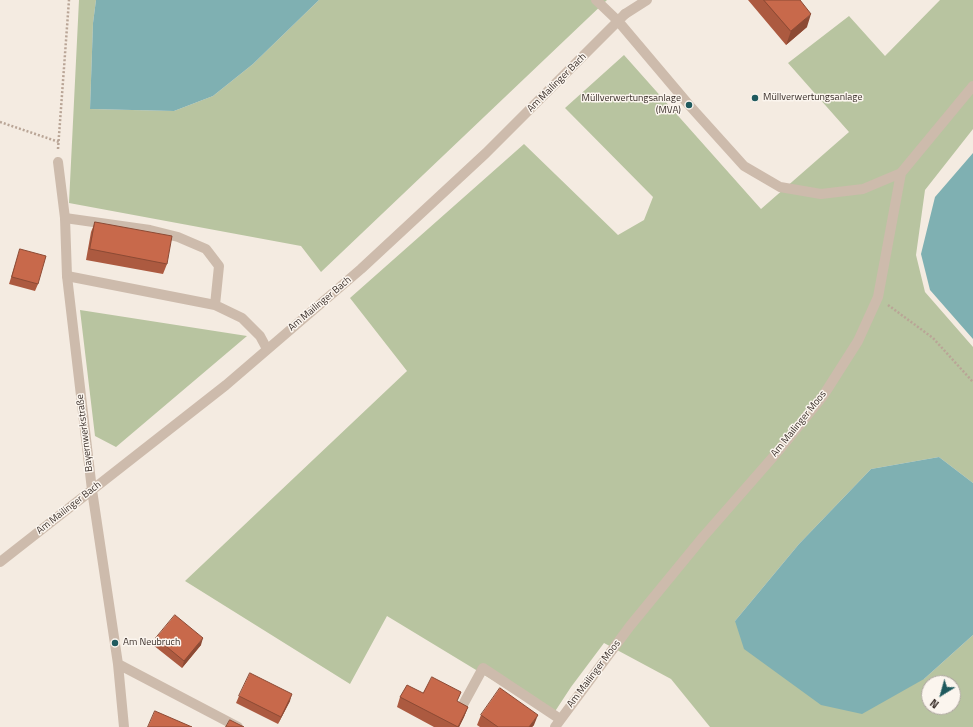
<!DOCTYPE html>
<html>
<head>
<meta charset="utf-8">
<style>
  body { margin:0 }
  #map { position:relative; width:973px; height:727px; overflow:hidden; background:#f4ebe1; font-family:"Titillium Web",sans-serif }
  canvas { display:block }
  .north { position:absolute; left:921px; top:675px; width:40px; height:40px; box-sizing:border-box; background:#fbf5ee; border:1px solid #aea6a0; border-radius:50%; rotate:217deg; font-size:11px; font-weight:700; line-height:16px; text-align:center; color:#3b302b }
  .north::after { content:''; display:block; margin:auto; width:14px; height:18px; background:#1f5a5e; clip-path:polygon(50% 0,100% 100%,50% 72%,0 100%) }
</style>
</head>
<body>
<div id="map">
<canvas width="973" height="727"></canvas>
<div class="north">N</div>
</div>
<script>
const c = document.querySelector('canvas').getContext('2d');
c.lineJoin = 'round';
function fillPath(path, color) {
  c.fillStyle = color;
  c.fill(path, 'evenodd');
}
function stroke(path, color, width, dash) {
  c.strokeStyle = color;
  c.lineWidth = width;
  c.lineCap = dash ? 'butt' : 'round';
  c.setLineDash(dash || []);
  c.stroke(path);
}
function write(font, color, halo, rows, align = 'center') {
  c.font = font + ' "Titillium Web",sans-serif';
  c.lineWidth = 3;
  c.setLineDash([]);
  c.textBaseline = 'middle';
  c.strokeStyle = halo;
  c.fillStyle = color;
  for (const [text, x, y, turn = 0] of rows) {
    c.save();
    c.translate(x, y);
    c.rotate((+turn || 0) * Math.PI / 180);
    c.textAlign = isNaN(turn) ? turn : align;
    if (halo) c.strokeText(text, 0, 0);
    c.fillText(text, 0, 0);
    c.restore();
  }
}
fillPath(new Path2D(`
  M 79,0 L 96,0 L 93,23 L 90,109 L 174,111 L 213,96 L 253,64 L 319,0 L 607,0 L 321,272 L 301,246 L 69,203 Z
  M 940,0 L 973,0 L 973,129 L 925,190 L 916,255 L 925,292 L 973,347 L 973,483 L 939,457 L 871,469 L 799,544 L 735,621 L 924,679 L 973,635 L 973,727 L 710,727 L 671,679 L 604,643 L 571,687 L 552,716 L 387,616 L 350,684 L 185,581 L 407,371 L 350,298 L 524,144 L 618,235 L 644,220 L 653,197 L 565,108 L 624,55 L 761,209 L 849,132 L 788,63 L 849,16 L 885,56 ZM 929,683 L 953,683 L 953,707 L 929,707 Z
  M 80,310 L 247,336 L 116,447 L 95,436 Z`), '#b8c4a0');
fillPath(new Path2D(`
  M 96,0 L 319,0 L 253,64 L 213,96 L 174,111 L 90,109 L 93,23 Z
  M 973,153 L 973,339 L 930,290 L 921,254 L 935,197 Z
  M 939,457 L 973,483 L 973,635 L 924,679 L 862,714 L 821,705 L 744,649 L 735,621 L 799,544 L 871,469 Z`), '#7fb0b2');
stroke(new Path2D(`
  M 0,122 L 59,142
  M 58,149 L 69,0
  M 888,305 L 933,338 L 973,382`), '#b9a596', 2.5, [2, 2]);
stroke(new Path2D(`
  M 596,0 L 618,21
  M 625,14 L 647,0
  M 65,218 L 150,230 L 178,237 L 206,249 L 219,266 L 215,305
  M 67,276 L 215,305 L 242,318 L 260,336 L 267,349`), '#cdbbac', 10);
stroke(new Path2D(`
  M 618,21 L 689,105 L 744,166 L 780,187 L 821,194 L 863,189 L 901,173
  M 58,162 L 65,218 L 67,276 L 92,490 L 118,664 L 124,727
  M 0,562 L 226,385 L 361,269 L 486,153 L 625,14
  M 118,664 L 238,727
  M 459,712 L 483,668 L 560,719
  M 555,727 L 630,626 L 703,537 L 780,449 L 823,396 L 858,341 L 878,297 L 901,173 L 973,86`), '#cdbbac', 10);
fillPath(new Path2D(`
  M 748,0 L 800,0 L 807,27 L 786,45 Z
  M 95,222 L 167,264 L 163,274 L 86,260 L 91,232 Z
  M 20,249 L 38,284 L 35,291 L 9,284 Z
  M 156,638 L 201,645 L 182,668 L 153,645 Z
  M 239,696 L 290,701 L 278,724 L 236,703 Z
  M 400,697 L 458,702 L 468,707 L 464,717 L 459,727 L 434,727 L 397,707 Z
  M 481,715 L 534,725 L 532,727 L 480,727 L 477,725 Z`), '#ac5a40');
fillPath(new Path2D(`
  M 811,14 L 807,27 L 786,45 L 791,31 Z
  M 203,638 L 201,645 L 182,668 L 184,661 Z
  M 292,694 L 290,701 L 278,724 L 281,717 Z
  M 468,707 L 464,717 L 459,727 L 458,727 Z
  M 538,715 L 534,725 L 532,727 L 529,727 Z`), '#8c4a34');
const building = new Path2D(`
  M 764,0 L 800,0 L 811,14 L 791,31 Z
  M 95,222 L 172,236 L 167,264 L 90,249 Z
  M 20,249 L 46,256 L 38,284 L 12,277 Z
  M 175,615 L 203,638 L 184,661 L 156,638 Z
  M 250,673 L 292,694 L 281,717 L 239,696 Z
  M 432,677 L 461,692 L 457,701 L 468,707 L 458,727 L 400,697 L 407,685 L 423,693 Z
  M 500,688 L 538,715 L 529,727 L 498,727 L 481,715 Z
  M 155,711 L 192,727 L 148,727 Z
  M 230,720 L 244,727 L 226,727 Z`);
fillPath(building, '#c8694b');
stroke(building, '#8c4a34', 1);
for (const [x, y, r, color] of [
  [755,98,4,"#1f5a5e"],
  [689,105,4,"#1f5a5e"],
  [115,643,4,"#1f5a5e"]
]) {
  const dot = new Path2D();
  dot.arc(x, y, r, 0, 2 * Math.PI);
  c.fillStyle = color;
  c.fill(dot);
  stroke(dot, '#fbf5ee', 1.5);
}
write('10px', '#3b302b', '#fbf5ee', [
  ["Am Mailinger Bach",557,83,-45],
  ["Am Mailinger Bach",320,304,-40],
  ["Am Mailinger Moos",799,424,-51],
  ["Bayernwerkstraße",85,433,-97],
  ["Am Mailinger Bach",69,508,-38],
  ["Am Mailinger Moos",594,674,-53]
]);
write('10px', '#3b302b', '#fbf5ee', [
  ["Müllverwertungsanlage",763,98],
  ["Müllverwertungsanlage",681,99,"right"],
  ["(MVA)",681,111,"right"],
  ["Am Neubruch",123,643]
], 'left');
</script>
</body>
</html>
